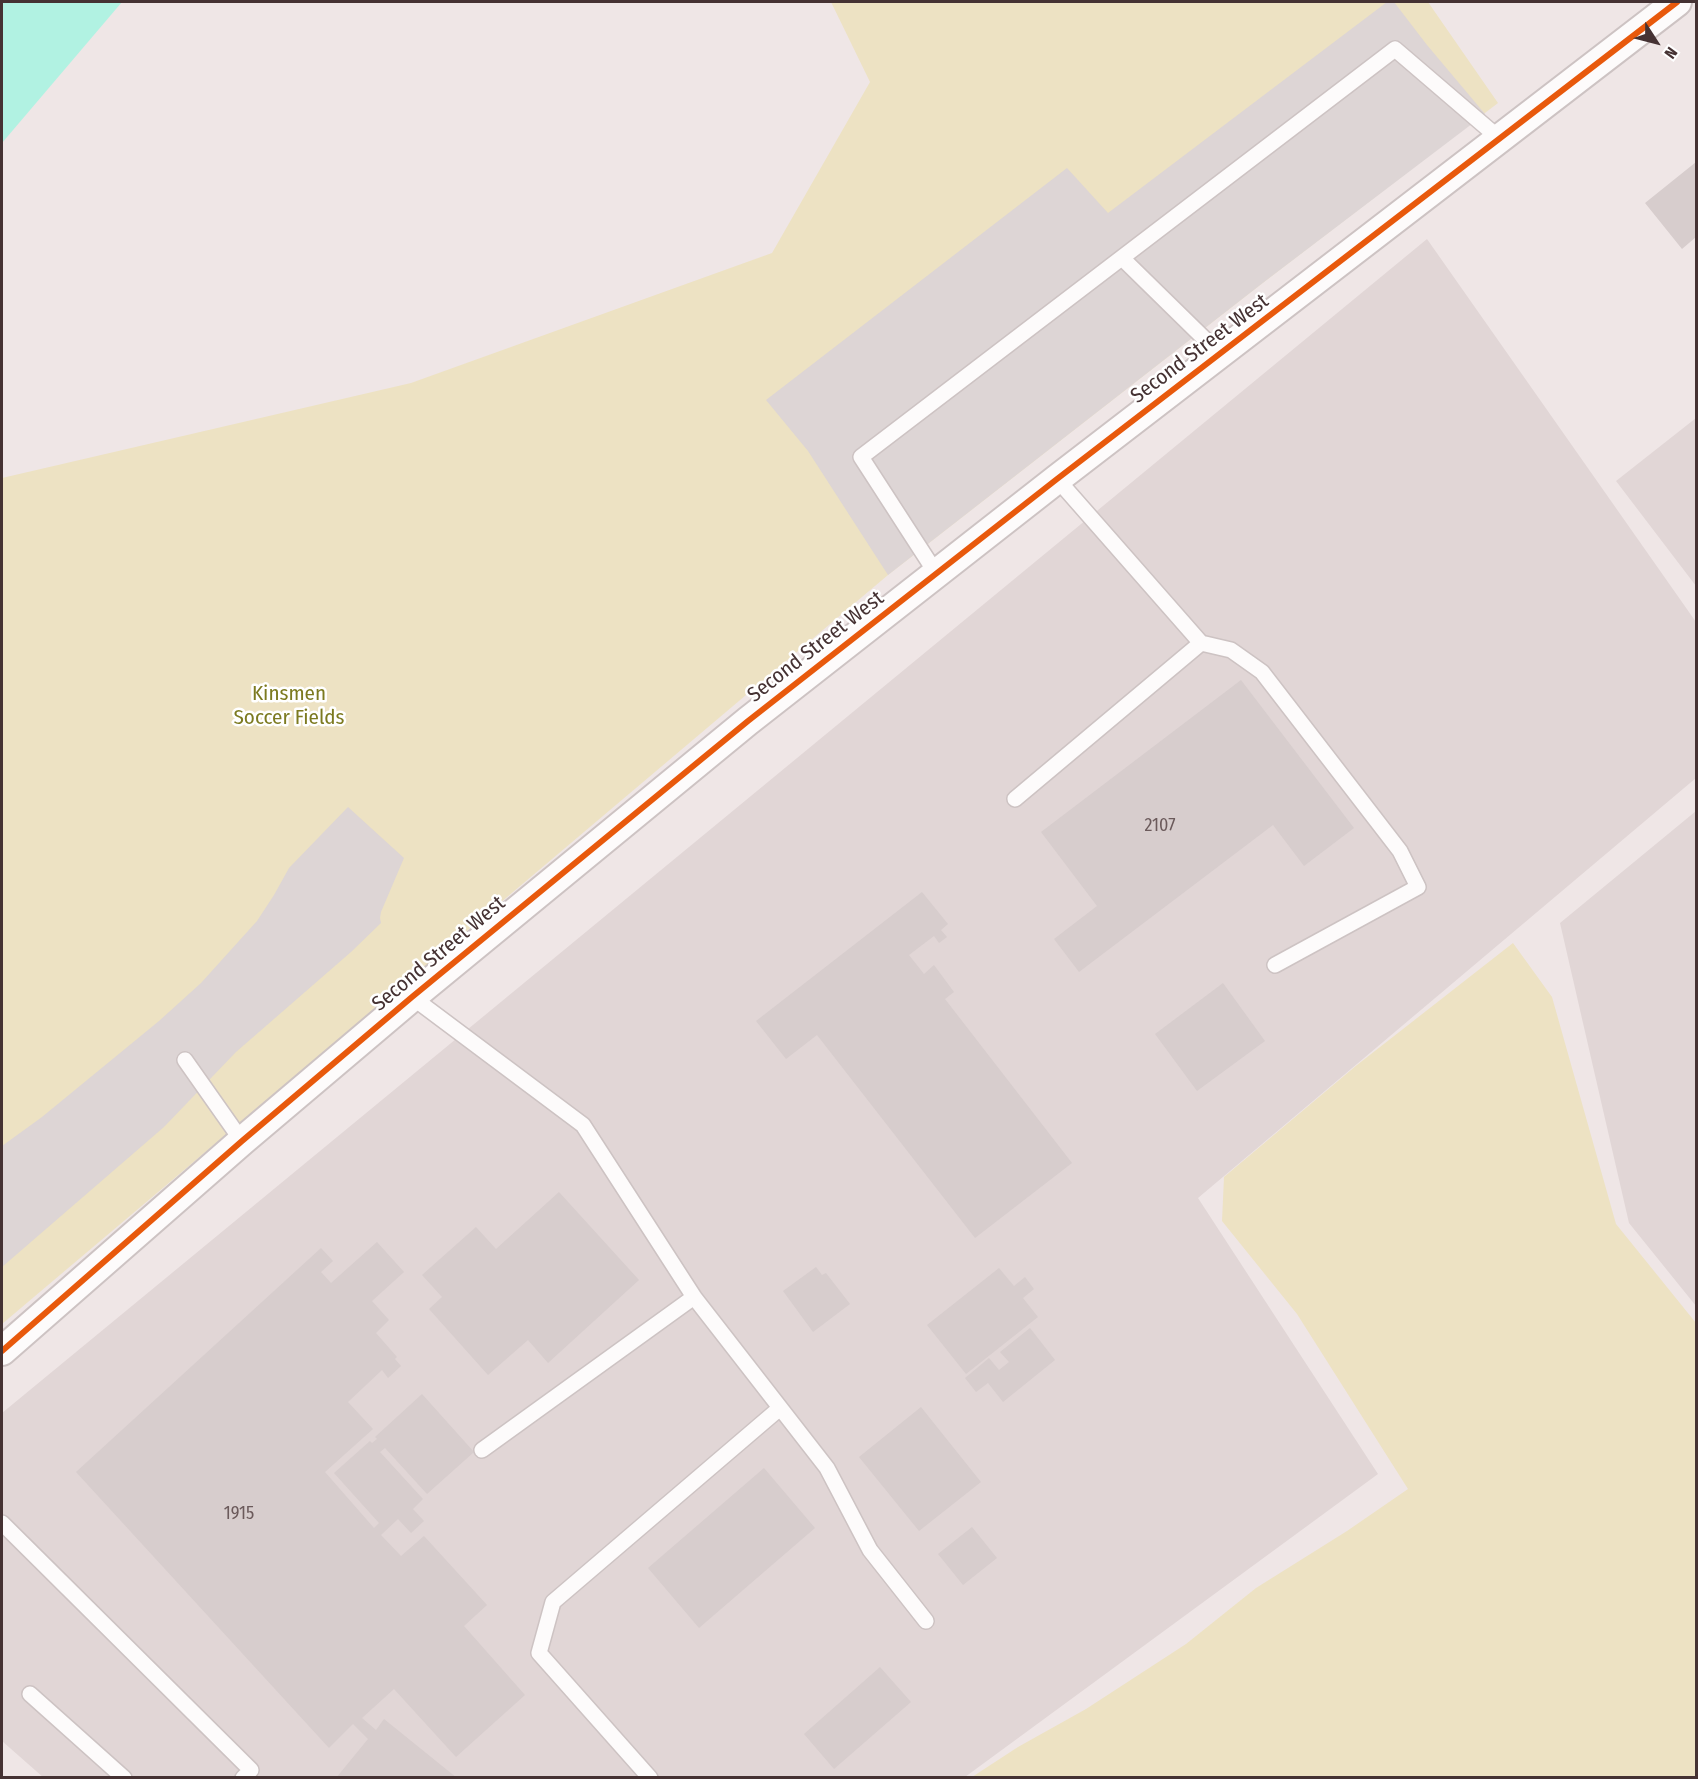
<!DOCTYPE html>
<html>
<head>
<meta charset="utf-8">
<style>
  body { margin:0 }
  #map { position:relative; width:1698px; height:1779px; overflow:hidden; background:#efe6e6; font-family:"Fira Sans Condensed",sans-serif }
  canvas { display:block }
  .frame { position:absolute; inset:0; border:3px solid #453233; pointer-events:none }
  .north { position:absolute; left:1626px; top:12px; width:60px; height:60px; -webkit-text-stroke:4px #fff; paint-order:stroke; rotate:126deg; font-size:16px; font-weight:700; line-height:24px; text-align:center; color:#453233 }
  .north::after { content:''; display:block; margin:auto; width:21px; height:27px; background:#453233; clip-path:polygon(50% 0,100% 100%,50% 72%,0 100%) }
</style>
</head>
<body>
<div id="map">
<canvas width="1698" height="1779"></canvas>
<div class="frame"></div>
<div class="north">N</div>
</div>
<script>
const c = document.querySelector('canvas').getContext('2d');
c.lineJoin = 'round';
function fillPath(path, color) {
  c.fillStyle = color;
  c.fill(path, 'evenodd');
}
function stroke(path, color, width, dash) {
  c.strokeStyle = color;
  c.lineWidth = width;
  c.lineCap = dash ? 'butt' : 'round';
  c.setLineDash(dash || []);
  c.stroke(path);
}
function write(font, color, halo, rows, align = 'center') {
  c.font = font + ' "Fira Sans Condensed",sans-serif';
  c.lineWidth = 5;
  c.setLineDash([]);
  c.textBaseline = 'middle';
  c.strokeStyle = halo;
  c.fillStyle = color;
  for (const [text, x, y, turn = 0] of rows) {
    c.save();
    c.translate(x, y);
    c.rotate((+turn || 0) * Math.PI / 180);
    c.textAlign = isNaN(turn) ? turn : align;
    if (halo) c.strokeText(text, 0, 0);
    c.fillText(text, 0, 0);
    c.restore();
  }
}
fillPath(new Path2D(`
  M 1427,239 L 1696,622 L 1696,778 L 1198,1198 L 1378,1474 L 965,1777 L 44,1778 L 2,1741 L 2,1413 Z
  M 1696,418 L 1696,586 L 1616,481 Z
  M 1696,811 L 1696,1306 L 1629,1223 L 1560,923 Z`), '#e1d6d6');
fillPath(new Path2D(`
  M 831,2 L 1428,2 L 1498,103 L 1264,282 L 888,575 L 2,1324 L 2,478 L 411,383 L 772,253 L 870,82 Z
  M 1513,943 L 1552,997 L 1616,1224 L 1696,1323 L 1696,1777 L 972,1777 L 1018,1747 L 1086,1709 L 1186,1644 L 1256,1588 L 1347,1531 L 1408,1489 L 1297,1314 L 1222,1221 L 1224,1177 L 1357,1065 Z`), '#ede2c3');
fillPath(new Path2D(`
  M 1387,2 L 1394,2 L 1427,45 L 1485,114 L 1264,282 L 888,575 L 808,451 L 766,400 L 1067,168 L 1108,213 Z
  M 348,807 L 404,858 L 381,912 L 380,918 L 381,923 L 351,952 L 236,1052 L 164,1127 L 2,1267 L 2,1146 L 42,1117 L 159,1021 L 201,983 L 257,921 L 274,895 L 289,868 Z`), '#ddd5d5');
fillPath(new Path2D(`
  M 2,2 L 122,2 L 2,143 Z`), '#b1f2e2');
fillPath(new Path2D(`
  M 1696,162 L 1696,237 L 1682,249 L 1645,203 Z
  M 1241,680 L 1354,828 L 1304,866 L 1273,825 L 1079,972 L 1054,939 L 1097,906 L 1041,832 Z
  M 922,892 L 948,924 L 941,930 L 947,937 L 939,943 L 934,936 L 909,955 L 924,974 L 934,965 L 954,992 L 945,999 L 1072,1163 L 975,1238 L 817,1035 L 786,1059 L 756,1021 Z
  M 1223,983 L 1265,1041 L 1197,1091 L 1155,1034 Z
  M 559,1192 L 639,1280 L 548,1363 L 528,1340 L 488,1375 L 429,1309 L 442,1297 L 422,1275 L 476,1227 L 496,1249 Z
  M 377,1242 L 404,1272 L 372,1301 L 389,1320 L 376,1333 L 397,1357 L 395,1359 L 401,1366 L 388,1378 L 382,1370 L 348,1402 L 373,1429 L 325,1472 L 374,1528 L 379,1523 L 334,1473 L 370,1441 L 372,1443 L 377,1439 L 375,1437 L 422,1394 L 474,1452 L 427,1494 L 385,1448 L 380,1452 L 423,1499 L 413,1509 L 424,1521 L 411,1533 L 398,1519 L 381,1535 L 401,1556 L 424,1536 L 487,1605 L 464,1626 L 525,1695 L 456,1757 L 394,1689 L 362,1718 L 376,1730 L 384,1719 L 457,1778 L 336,1778 L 368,1739 L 353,1724 L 329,1748 L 76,1472 L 321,1248 L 333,1261 L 321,1272 L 331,1283 Z
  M 816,1267 L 822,1275 L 826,1273 L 850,1304 L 813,1332 L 783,1291 Z
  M 999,1268 L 1014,1286 L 1025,1277 L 1034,1289 L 1023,1298 L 1038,1317 L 966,1374 L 927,1325 Z
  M 1030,1328 L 1055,1360 L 1003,1402 L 988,1383 L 976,1392 L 965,1378 L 989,1358 L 999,1370 L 1009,1362 L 1000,1352 Z
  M 921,1407 L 981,1482 L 919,1531 L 859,1457 Z
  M 764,1468 L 815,1528 L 699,1628 L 648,1568 Z
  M 972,1527 L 997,1558 L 963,1585 L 938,1554 Z
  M 880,1667 L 911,1702 L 834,1769 L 804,1734 Z`), '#d7cdcd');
const lane = new Path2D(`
  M 1122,258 L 1220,354
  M 936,573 L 861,457 L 1395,49 L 1500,139
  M 1201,643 L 1231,650 L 1262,672 L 1400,851 L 1418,887 L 1275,965
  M 1015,799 L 1201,643 L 1057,479
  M 412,997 L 583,1125 L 694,1297 L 827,1468 L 870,1550 L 926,1621
  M 185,1060 L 242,1141
  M 482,1450 L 694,1297
  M 2,1523 L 251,1770 L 243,1778
  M 30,1694 L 124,1778
  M 650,1778 L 539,1653 L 553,1602 L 780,1408`);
const street = new Path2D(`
  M 2,1351 L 242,1141 L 412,997 L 748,721 L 1057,479 L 1677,2`);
stroke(lane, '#cdc3c3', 18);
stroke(street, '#cdc3c3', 32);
stroke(lane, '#fdfbfb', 15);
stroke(street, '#fdfbfb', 28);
stroke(new Path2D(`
  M 2,1351 L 242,1141 L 412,997 L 748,721 L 1057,479 L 1677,2`), '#e8590c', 6);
write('18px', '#6b5a5b', null, [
  ["2107",1160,826],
  ["1915",239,1514]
]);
write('21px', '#453233', '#fff', [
  ["Second Street West",1200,349,-37],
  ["Second Street West",816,647,-38],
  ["Second Street West",439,954,-40]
]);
write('21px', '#7c7a20', '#fff', [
  ["Kinsmen",289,694],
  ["Soccer Fields",289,718]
]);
</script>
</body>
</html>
